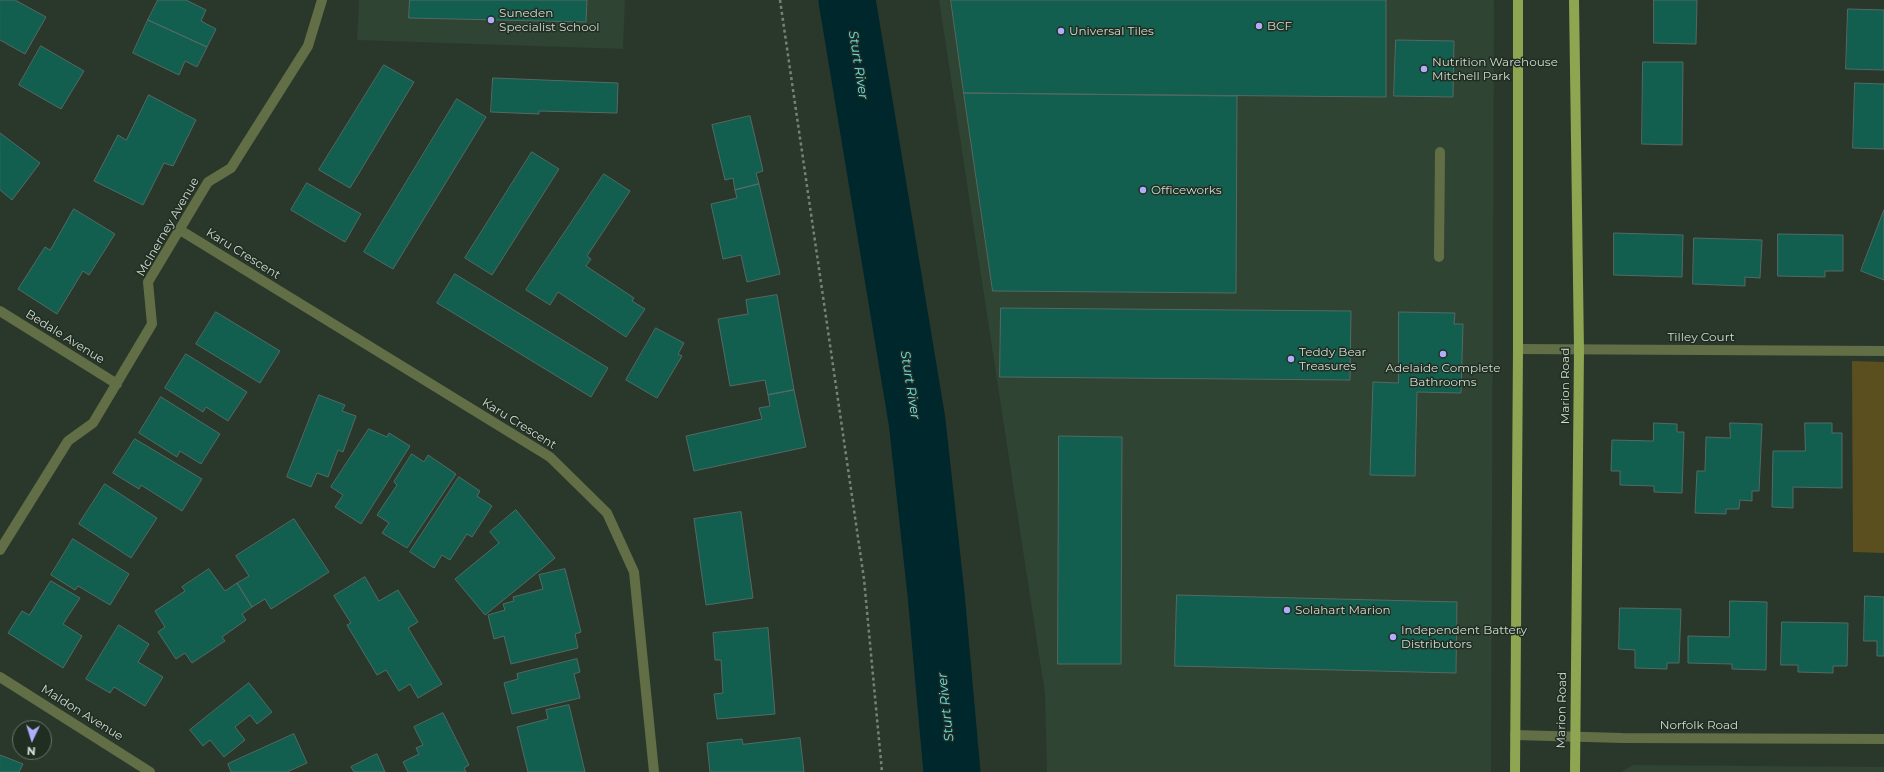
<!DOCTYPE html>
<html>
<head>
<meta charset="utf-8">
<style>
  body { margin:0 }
  #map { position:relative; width:1884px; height:772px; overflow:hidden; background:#2a382c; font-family:Montserrat,sans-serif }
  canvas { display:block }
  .north { position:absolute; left:12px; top:720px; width:40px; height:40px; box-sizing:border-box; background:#202e22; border:1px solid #677368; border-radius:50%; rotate:184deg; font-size:11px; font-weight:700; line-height:16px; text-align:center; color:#d1dad2 }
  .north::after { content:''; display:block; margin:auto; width:14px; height:18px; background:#b1adfa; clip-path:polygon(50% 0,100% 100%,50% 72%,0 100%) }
</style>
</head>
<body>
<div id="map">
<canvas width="1884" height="772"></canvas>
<div class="north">N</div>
</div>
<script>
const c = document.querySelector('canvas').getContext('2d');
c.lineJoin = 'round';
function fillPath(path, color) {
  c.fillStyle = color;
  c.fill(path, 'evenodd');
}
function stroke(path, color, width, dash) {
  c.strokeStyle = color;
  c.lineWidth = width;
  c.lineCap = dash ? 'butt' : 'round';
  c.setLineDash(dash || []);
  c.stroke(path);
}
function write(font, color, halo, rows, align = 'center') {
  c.font = font + ' Montserrat,sans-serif';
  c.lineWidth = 3;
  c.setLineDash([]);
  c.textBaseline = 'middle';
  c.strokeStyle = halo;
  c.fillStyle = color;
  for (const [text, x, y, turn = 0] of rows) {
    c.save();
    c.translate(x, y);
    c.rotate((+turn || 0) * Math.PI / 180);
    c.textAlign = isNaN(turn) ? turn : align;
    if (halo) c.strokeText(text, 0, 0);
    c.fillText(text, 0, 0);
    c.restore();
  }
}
fillPath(new Path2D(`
  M 359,0 L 625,0 L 623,49 L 357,40 Z
  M 939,0 L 1494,0 L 1491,772 L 1047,772 L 1045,694 Z
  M 1633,765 L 1884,767 L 1884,772 L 1621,772 Z`), '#2f4433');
fillPath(new Path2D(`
  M 1852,361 L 1884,362 L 1884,553 L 1853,552 Z`), '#5b4f20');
stroke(new Path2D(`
  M 847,0 L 917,421 L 936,594 L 952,772`), '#00272b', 57);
const building = new Path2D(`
  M 0,0 L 15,0 L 46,17 L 25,54 L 0,40 Z
  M 158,0 L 186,0 L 206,10 L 201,21 L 216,29 L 207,47 L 148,20 Z
  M 410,0 L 587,0 L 586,22 L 409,18 Z
  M 951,0 L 1386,0 L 1386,97 L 964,93 Z
  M 1654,0 L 1697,0 L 1696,44 L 1654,43 Z
  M 1848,9 L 1884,10 L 1884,70 L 1846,69 Z
  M 148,20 L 207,47 L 197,67 L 185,61 L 179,75 L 133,53 Z
  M 1396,40 L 1454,41 L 1453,97 L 1394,96 Z
  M 41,46 L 84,71 L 61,109 L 19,85 Z
  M 1643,62 L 1683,62 L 1682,145 L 1642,144 Z
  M 384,65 L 414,82 L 350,188 L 319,170 Z
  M 493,78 L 618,83 L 617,113 L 539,111 L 539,114 L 491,112 Z
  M 1855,83 L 1884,84 L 1884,149 L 1853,148 Z
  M 964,93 L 1237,96 L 1236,293 L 993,291 Z
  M 149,95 L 196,120 L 173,166 L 164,163 L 143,205 L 94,181 L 118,135 L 126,140 Z
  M 457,99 L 486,117 L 393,269 L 364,252 Z
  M 750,116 L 763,171 L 756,173 L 759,184 L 735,190 L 733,178 L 725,180 L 712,125 Z
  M 0,133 L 40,163 L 12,200 L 0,190 Z
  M 532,152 L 559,169 L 492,275 L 465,258 Z
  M 604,174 L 630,191 L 587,256 L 591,259 L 586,266 L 634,298 L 632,301 L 645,309 L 626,337 L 558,292 L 550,305 L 526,290 Z
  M 307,183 L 361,214 L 345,242 L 291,210 Z
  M 759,184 L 780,274 L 747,282 L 741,255 L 723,259 L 711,204 L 737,198 L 735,190 Z
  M 74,209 L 115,234 L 89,275 L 83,271 L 57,314 L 18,289 L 45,247 L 50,250 Z
  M 1884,210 L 1884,280 L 1861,271 Z
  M 1614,233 L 1683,235 L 1682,277 L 1614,275 Z
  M 1778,234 L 1843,235 L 1843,271 L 1825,271 L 1825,277 L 1778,276 Z
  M 1694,238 L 1762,240 L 1760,278 L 1745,277 L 1745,286 L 1693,284 Z
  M 455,274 L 608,368 L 591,397 L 437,303 Z
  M 777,295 L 794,390 L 768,395 L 765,380 L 730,386 L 718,319 L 748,314 L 746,300 Z
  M 1001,308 L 1351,311 L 1350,380 L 1000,377 Z
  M 216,312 L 280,351 L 260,383 L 196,344 Z
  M 1399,312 L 1455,313 L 1454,324 L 1463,324 L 1461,393 L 1417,392 L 1415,476 L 1370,475 L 1373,382 L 1398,383 Z
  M 656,328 L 684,343 L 678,354 L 682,356 L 657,398 L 626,380 Z
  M 186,354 L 247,392 L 228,421 L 206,407 L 203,412 L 165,388 Z
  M 794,390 L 806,447 L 694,471 L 686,436 L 762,419 L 759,408 L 770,406 L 768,395 Z
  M 319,395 L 345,405 L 342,411 L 356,416 L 343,452 L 338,450 L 328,477 L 317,473 L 311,487 L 287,477 Z
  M 161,397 L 220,434 L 201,464 L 180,451 L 177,457 L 139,433 Z
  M 1654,423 L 1677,424 L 1677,432 L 1684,432 L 1682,493 L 1654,492 L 1654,486 L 1620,485 L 1620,471 L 1611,471 L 1612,440 L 1653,441 Z
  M 1730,423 L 1762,424 L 1759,491 L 1752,491 L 1752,501 L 1740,500 L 1739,509 L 1726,509 L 1726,514 L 1695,513 L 1697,471 L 1705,471 L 1706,437 L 1730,438 Z
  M 1805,423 L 1832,423 L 1832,433 L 1842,433 L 1842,488 L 1793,487 L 1793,508 L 1772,507 L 1773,451 L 1805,451 Z
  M 369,429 L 387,437 L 389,433 L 410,446 L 361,524 L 335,507 L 343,495 L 331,487 Z
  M 1059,436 L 1122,437 L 1121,664 L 1058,664 Z
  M 135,439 L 202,479 L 182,511 L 141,485 L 139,489 L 113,473 Z
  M 412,454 L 424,462 L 428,455 L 456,474 L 407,548 L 382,533 L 389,523 L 377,515 L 397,485 L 394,482 Z
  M 459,477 L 480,491 L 477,496 L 492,506 L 472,537 L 467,534 L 450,560 L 442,555 L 434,568 L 410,552 Z
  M 105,484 L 157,518 L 131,558 L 79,524 Z
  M 516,510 L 555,558 L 485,615 L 455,579 L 499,543 L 490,532 Z
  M 741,512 L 753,598 L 706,605 L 694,519 Z
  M 294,519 L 329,572 L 271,609 L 265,599 L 252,607 L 237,583 L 249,576 L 236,556 Z
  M 73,539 L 129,574 L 110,605 L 78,586 L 75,590 L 51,575 Z
  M 209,569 L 225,591 L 237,583 L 252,607 L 242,614 L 246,620 L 222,637 L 225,641 L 192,663 L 185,653 L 176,659 L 158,632 L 165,627 L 155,611 L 185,591 L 182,587 Z
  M 565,569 L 581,632 L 575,634 L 578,648 L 511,664 L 504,636 L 494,639 L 488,615 L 505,610 L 503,604 L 514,601 L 513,597 L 543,589 L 539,575 Z
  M 365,577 L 379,601 L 398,590 L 418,622 L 408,628 L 442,684 L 418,698 L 410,684 L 399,691 L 386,670 L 377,675 L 347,625 L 351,623 L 334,596 Z
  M 51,581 L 80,598 L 63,624 L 82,636 L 63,668 L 8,633 L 22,611 L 29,615 Z
  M 1177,595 L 1457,602 L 1456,673 L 1175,666 Z
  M 1865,596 L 1884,597 L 1884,656 L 1877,656 L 1877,641 L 1864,641 Z
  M 1730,601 L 1767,602 L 1766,670 L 1732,669 L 1732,664 L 1688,663 L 1688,636 L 1729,637 Z
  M 1620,608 L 1681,609 L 1679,663 L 1667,663 L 1667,669 L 1635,668 L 1635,650 L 1619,649 Z
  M 1782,622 L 1848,623 L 1847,666 L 1833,666 L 1833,673 L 1798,672 L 1798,665 L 1781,665 Z
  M 119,625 L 149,644 L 138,662 L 163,677 L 145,706 L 114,687 L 110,693 L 86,679 Z
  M 768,628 L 775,714 L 717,719 L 714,694 L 723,693 L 721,660 L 715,660 L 713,633 Z
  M 577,659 L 580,672 L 574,674 L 580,698 L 512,714 L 504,683 L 518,679 L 517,674 Z
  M 249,683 L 272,712 L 257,724 L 250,715 L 235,727 L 245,740 L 224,757 L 210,740 L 203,746 L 190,730 Z
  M 569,705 L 585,772 L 528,772 L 517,727 L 548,719 L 546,710 Z
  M 443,713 L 469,765 L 464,768 L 466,772 L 408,772 L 403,762 L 419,754 L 416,748 L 423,745 L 414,727 Z
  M 294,734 L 307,763 L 287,772 L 231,772 L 228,764 Z
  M 800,738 L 804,772 L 710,772 L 707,743 L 742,739 L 743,744 Z
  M 377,754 L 385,772 L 354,772 L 351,767 Z
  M 0,755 L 23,764 L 19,772 L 0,772 Z`);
fillPath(building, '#125e4f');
stroke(building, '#536a64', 1);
stroke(new Path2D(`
  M 780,0 L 864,579 L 882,772`), '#768278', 2.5, [3, 3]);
stroke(new Path2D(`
  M 1439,257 L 1440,152`), '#626e46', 10);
stroke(new Path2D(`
  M 180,230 L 550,457 L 607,513 L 634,572 L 654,772
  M 0,311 L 117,384
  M 1518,349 L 1884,351
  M 0,550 L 68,441 L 93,423 L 152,324 L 148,282 L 208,182 L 231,168 L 308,46 L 322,0
  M 0,677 L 150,772
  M 1515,735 L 1622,738 L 1884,739`), '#626e46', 10);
stroke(new Path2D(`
  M 1574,0 L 1579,350 L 1575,772
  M 1515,772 L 1518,349 L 1518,0`), '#8ea551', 10);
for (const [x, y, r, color] of [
  [491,20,4,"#b1adfa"],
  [1259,26,4,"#b1adfa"],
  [1061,31,4,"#b1adfa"],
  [1424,69,4,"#b1adfa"],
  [1143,190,4,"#b1adfa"],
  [1443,354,4,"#b1adfa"],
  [1291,359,4,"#b1adfa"],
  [1287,610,4,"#b1adfa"],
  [1393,637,4,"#b1adfa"]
]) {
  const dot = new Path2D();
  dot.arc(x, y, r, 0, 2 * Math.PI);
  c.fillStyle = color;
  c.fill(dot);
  stroke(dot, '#202e22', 1.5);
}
write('12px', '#d1dad2', '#202e22', [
  ["Suneden",499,13],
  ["Specialist School",499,27],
  ["BCF",1267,26],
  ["Universal Tiles",1069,31],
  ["Nutrition Warehouse",1432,62],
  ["Mitchell Park",1432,76],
  ["Officeworks",1151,190],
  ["Teddy Bear",1299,352],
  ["Treasures",1299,366],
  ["Adelaide Complete",1443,368,"center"],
  ["Bathrooms",1443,382,"center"],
  ["Solahart Marion",1295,610],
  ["Independent Battery",1401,630],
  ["Distributors",1401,644]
], 'left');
write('12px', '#d1dad2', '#202e22', [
  ["McInerney Avenue",168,227,-60],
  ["Karu Crescent",243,254,32],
  ["Bedale Avenue",65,337,32],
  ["Tilley Court",1701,337],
  ["Marion Road",1565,386,-90],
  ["Karu Crescent",519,424,32],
  ["Marion Road",1562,710,-89],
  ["Maldon Avenue",82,713,32],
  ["Norfolk Road",1699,725]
]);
write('italic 13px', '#6fe1ec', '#202e22', [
  ["Sturt River",858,65,81],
  ["Sturt River",910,385,81],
  ["Sturt River",946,707,-96]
]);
</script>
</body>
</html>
